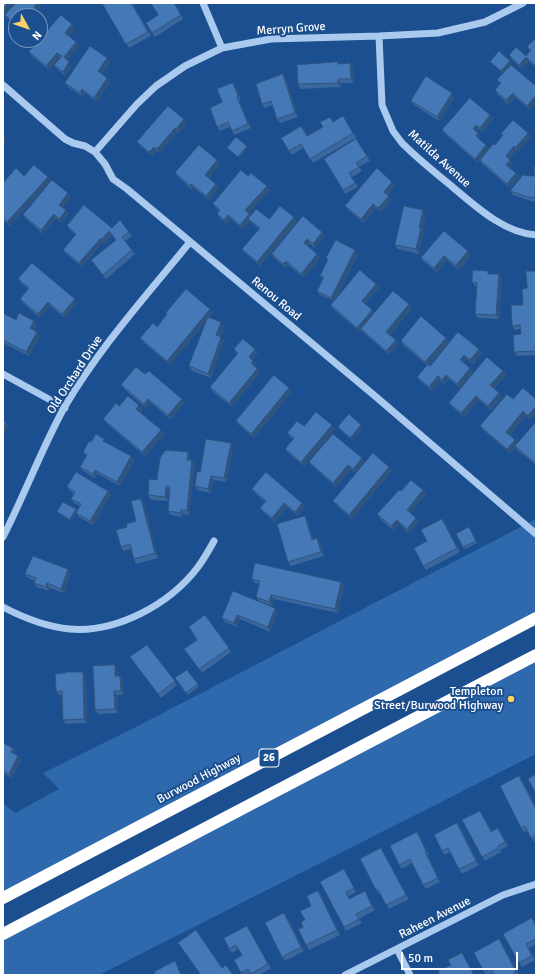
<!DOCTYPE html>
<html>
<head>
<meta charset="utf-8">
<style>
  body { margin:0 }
  #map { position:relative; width:539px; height:978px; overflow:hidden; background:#1b4f8f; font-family:Signika,sans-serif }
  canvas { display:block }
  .frame { position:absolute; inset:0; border:4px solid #fff; pointer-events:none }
  .north { position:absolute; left:8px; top:8px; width:40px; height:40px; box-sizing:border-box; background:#1b4f8f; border:1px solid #7695bc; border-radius:50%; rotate:130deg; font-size:11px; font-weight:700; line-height:16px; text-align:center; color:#fff }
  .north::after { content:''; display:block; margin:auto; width:14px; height:18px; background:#ffd166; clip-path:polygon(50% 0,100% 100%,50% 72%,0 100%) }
  .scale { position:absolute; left:401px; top:952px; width:117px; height:18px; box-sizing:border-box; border:2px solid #fff; border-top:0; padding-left:5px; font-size:12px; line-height:14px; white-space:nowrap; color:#fff; -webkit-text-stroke:3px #1b4f8f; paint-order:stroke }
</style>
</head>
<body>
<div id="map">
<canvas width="539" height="978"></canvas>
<div class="frame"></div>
<div class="north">N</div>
<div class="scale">50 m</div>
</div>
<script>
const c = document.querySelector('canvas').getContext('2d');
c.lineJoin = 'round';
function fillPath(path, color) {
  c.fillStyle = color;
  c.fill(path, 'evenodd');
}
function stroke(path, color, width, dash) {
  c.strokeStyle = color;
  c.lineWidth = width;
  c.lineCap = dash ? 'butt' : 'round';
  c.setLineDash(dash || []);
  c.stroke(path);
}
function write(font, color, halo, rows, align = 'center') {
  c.font = font + ' Signika,sans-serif';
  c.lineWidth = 4;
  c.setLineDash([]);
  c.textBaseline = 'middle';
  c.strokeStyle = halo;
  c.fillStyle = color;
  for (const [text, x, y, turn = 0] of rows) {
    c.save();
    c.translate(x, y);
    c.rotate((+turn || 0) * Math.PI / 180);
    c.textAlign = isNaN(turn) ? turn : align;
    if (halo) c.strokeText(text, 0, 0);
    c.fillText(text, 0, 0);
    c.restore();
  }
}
fillPath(new Path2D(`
  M 536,519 L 536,618 L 3,898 L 3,803 L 15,813 L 59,789 L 43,773 L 134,728 Z
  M 536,655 L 536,754 L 99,975 L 3,975 L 3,938 Z`), '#2e69ad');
stroke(new Path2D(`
  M 203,3 L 222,48
  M 379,36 L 382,105 L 393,131 L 402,143 C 417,158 433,171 449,184 C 473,204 503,233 536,235
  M 3,85 L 65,139 L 73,143 L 85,146 L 95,152 L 105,164 L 113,179 L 127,189 L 375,396 L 536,534
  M 95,152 L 137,104 L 156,86 L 185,66 L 222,48 L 271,39 L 379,36 L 438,33 L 485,22 L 523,3
  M 3,374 L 65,408
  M 3,537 C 25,494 41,450 64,408 C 99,348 146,296 190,242
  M 3,607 C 24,618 46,627 70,629 C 117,633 170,604 198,567 C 204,559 209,550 214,541
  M 397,949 L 410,975
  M 345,975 L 503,895 L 536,884`), '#a9c9ee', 7);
stroke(new Path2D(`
  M 3,898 L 536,618
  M 3,934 L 536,655`), '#fff', 12);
fillPath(new Path2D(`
  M 16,3 L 43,3 L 38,10 L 44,16 L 47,20 L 40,28 L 40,16 L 16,16 L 16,25 L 8,19 L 5,15 Z
  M 102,3 L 132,3 L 151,36 L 129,48 Z
  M 175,3 L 183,19 L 155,37 L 152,33 L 158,15 Z
  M 75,29 L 69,36 L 76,42 L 79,46 L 67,60 L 72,66 L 65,76 L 57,69 L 54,65 L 61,57 L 60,57 L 49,70 L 32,56 L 29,52 Z
  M 536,38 L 536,68 L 529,61 L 522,69 L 511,59 L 509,55 L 526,56 L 530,51 L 527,47 Z
  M 110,62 L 102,74 L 110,82 L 97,102 L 85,93 L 83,97 L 68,87 L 65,83 Z
  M 350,63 L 353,68 L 354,83 L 341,83 L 341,87 L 300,89 L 298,84 L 339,64 Z
  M 286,78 L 298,117 L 280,123 L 277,119 L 273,105 L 265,108 L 262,104 Z
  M 497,80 L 536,86 L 536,103 L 530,110 L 515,97 L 509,105 L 497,94 L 495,90 L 500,84 Z
  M 236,87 L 241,100 L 239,101 L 251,128 L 234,135 L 230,127 L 220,131 L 217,127 L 222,102 Z
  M 455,97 L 439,121 L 414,105 L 411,101 Z
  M 490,115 L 493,119 L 483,132 L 479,129 L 476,132 L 481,137 L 479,139 L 489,149 L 495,145 L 503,136 L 501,134 L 528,133 L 531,137 L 519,151 L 517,150 L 509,159 L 513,164 L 510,168 L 516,173 L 519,177 L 510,188 L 482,164 L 480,160 L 478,163 L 445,134 L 442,130 Z
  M 343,116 L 356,138 L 313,163 L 303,148 L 292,155 L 289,151 L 304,130 L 308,136 Z
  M 184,119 L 187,123 L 179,133 L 177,132 L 160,153 L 157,151 L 152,156 L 140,146 L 137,142 Z
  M 359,143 L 370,161 L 359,167 L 362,171 L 352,177 L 358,187 L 345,194 L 343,190 Z
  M 217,160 L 220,164 L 208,178 L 219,188 L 209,200 L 194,188 L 192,190 L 178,177 L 175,173 Z
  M 536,166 L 536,202 L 531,201 L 513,195 L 510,191 L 534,176 Z
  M 24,176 L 50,181 L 10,226 L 3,220 L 3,183 Z
  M 248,176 L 270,190 L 249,213 L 251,215 L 269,219 L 297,221 L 260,266 L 245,253 L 242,249 L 259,229 L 250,221 L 243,229 L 231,219 L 227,224 L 220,218 L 217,214 L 219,211 L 216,208 L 213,204 Z
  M 395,186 L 388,195 L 392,200 L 381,212 L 376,208 L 364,223 L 348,210 L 345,206 Z
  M 71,198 L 62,208 L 69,214 L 62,223 L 56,218 L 43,234 L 26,219 L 23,215 Z
  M 426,215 L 422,230 L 424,232 L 419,254 L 398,249 L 395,245 Z
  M 303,216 L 325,236 L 315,248 L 310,244 L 308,246 L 317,254 L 320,258 L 304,278 L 288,265 L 286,268 L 274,258 L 272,254 Z
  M 67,226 L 112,228 L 129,232 L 132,236 L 125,241 L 135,254 L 106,279 L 91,260 L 116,240 L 112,235 L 105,244 L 103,242 L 82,267 L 66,254 L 63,250 L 76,235 L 70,230 Z
  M 358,254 L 335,300 L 376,284 L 379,288 L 365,304 L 372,310 L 374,313 L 409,304 L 412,308 L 390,335 L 396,340 L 398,344 L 389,355 L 364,333 L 361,330 L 360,332 L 333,309 L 331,305 L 334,301 L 320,295 L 317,291 L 323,279 L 320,276 L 328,260 L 326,258 Z
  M 471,255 L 459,270 L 447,260 L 437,272 L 424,262 L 421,258 Z
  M 536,271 L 536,355 L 517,356 L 514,352 L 521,334 L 520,329 L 515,330 L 512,326 L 523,305 L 527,288 Z
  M 490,274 L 502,278 L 499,319 L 478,318 L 475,314 L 477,286 L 475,286 L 472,282 Z
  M 18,279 L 77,303 L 65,318 L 50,306 L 40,318 L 23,303 L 20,299 L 28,289 L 21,283 Z
  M 210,309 L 213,313 L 209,318 L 221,322 L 224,326 L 220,337 L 224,341 L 211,378 L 192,371 L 189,366 L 207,320 L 170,365 L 143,342 L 140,338 L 157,327 L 167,315 L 166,313 Z
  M 3,313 L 16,320 L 34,321 L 37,325 L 34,330 L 40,336 L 29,356 L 3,343 Z
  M 446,338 L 449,342 L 429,365 L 430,366 L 479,349 L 482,353 L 473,364 L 467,359 L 464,363 L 473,372 L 460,388 L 449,379 L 445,384 L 441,381 L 432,391 L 420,381 L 417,377 L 427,365 L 403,345 L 401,341 Z
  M 234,349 L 258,353 L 252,360 L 256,365 L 255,366 L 257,369 L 260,373 L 232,407 L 212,391 L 210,387 L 237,354 Z
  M 503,371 L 506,375 L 494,388 L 499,393 L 502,397 L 491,410 L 479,400 L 464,417 L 452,407 L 449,403 Z
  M 145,374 L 185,403 L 171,420 L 151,403 L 146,408 L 124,389 L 121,385 Z
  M 523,388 L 531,420 L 526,415 L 510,435 L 518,443 L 536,422 L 536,465 L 518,451 L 516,447 L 510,453 L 483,430 L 480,426 L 513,399 Z
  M 292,392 L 254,438 L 239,425 L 236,421 Z
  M 139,405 L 142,409 L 140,412 L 161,430 L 164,435 L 145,456 L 106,423 L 103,419 L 119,406 Z
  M 304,426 L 335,429 L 304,466 L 288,453 L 285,449 L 293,439 L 290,437 L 287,433 Z
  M 338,427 L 363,427 L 352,440 L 339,429 Z
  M 91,442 L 107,443 L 131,456 L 134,461 L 120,486 L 98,474 L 95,478 L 83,471 L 80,467 L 86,456 L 83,452 Z
  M 231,443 L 233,447 L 227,482 L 214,480 L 211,493 L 197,490 L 195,486 L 200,472 Z
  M 188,452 L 190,456 L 190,460 L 195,464 L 189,515 L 183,514 L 183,517 L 171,515 L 168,511 L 170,491 L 169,490 L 168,501 L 151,500 L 148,495 L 157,480 Z
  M 362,458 L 365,462 L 356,473 L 351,469 L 336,487 L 312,466 L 309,462 Z
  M 389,467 L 392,471 L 352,519 L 336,505 L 333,501 Z
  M 67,487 L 108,491 L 111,495 L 93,525 L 79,517 L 76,513 L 71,521 L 59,514 L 57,512 L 76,509 L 77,511 L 80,506 L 74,503 L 71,499 L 74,494 L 70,491 Z
  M 252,489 L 302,503 L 305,507 L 298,516 L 287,507 L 275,522 L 263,512 L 260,508 L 265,502 L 255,493 Z
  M 423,490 L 426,494 L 410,513 L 419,522 L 409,533 L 400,524 L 393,530 L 380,519 L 377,514 L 401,491 Z
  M 141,499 L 144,503 L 158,558 L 136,564 L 134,559 L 131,549 L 123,551 L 121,547 L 127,527 L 136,521 Z
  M 305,516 L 307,520 L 313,539 L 320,542 L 324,556 L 291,566 L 288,562 Z
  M 442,519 L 445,523 L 460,552 L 426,570 L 423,566 L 427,541 Z
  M 470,529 L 477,543 L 465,549 L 463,547 Z
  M 71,573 L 64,593 L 50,588 L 49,591 L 37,587 L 34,583 L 35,581 L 28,578 L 25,574 Z
  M 252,579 L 341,582 L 344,586 L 338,613 L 274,599 L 272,606 L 259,601 L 256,597 L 259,584 L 255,583 Z
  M 233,591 L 278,612 L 270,632 L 240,619 L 237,627 L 225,622 L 222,618 Z
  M 205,615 L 231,652 L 202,673 L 184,649 L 197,640 Z
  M 147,645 L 177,685 L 161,698 L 130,657 Z
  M 118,669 L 118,676 L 120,676 L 123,680 L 123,695 L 117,695 L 118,713 L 98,714 L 95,710 Z
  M 187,670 L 199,686 L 188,695 L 175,678 Z
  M 86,676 L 87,723 L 66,724 L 63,720 L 62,695 L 59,695 L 56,691 Z
  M 3,743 L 13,748 L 16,752 L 15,754 L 18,756 L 21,760 L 12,778 L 3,773 Z
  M 522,780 L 536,808 L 536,841 L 534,842 L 527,831 L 524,832 L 521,828 Z
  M 480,811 L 492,831 L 498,828 L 508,846 L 500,850 L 501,852 L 485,861 L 482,857 Z
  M 460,827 L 479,865 L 462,874 L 459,869 L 450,852 L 445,855 L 442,851 Z
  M 420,836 L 429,855 L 428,856 L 440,882 L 426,889 L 423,885 L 412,863 L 402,869 L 399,865 Z
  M 383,852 L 409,899 L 389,909 L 380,894 L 379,894 L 376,890 Z
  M 347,874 L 356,892 L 349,896 L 350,899 L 367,895 L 375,910 L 359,919 L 362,923 L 346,931 L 344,927 Z
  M 318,891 L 321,895 L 340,935 L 309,950 L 306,945 L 303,927 Z
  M 284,913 L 287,917 L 304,951 L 285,961 L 282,957 Z
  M 535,922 L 536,925 L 536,944 L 529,948 L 535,960 L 522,967 L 519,963 Z
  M 247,926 L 271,968 L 259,975 L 252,975 L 251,973 L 247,975 L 243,975 L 241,973 L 242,955 L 238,949 L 232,953 L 229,949 Z
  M 499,939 L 502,943 L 519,975 L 494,975 L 493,973 L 489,975 L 486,975 L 484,972 Z`), '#3a679d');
fillPath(new Path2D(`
  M 8,3 L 15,3 L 3,16 L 3,9 Z
  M 37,3 L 43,3 L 37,11 L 34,7 Z
  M 44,16 L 47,20 L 40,28 L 40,21 Z
  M 72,24 L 75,29 L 68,37 L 65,33 Z
  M 76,42 L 79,46 L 66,61 L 64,57 Z
  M 57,53 L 60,57 L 49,70 L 46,66 Z
  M 526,57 L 529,61 L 522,69 L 519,65 Z
  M 107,58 L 110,62 L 101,75 L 98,71 Z
  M 510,61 L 512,63 L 502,73 L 501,71 Z
  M 69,62 L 72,66 L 65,76 L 63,72 Z
  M 350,63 L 353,68 L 354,83 L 351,79 Z
  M 283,74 L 286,78 L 298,117 L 295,113 Z
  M 107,78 L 110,82 L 97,102 L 94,98 Z
  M 338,79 L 341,83 L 341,87 L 338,83 Z
  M 233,83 L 236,87 L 241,100 L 238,96 Z
  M 82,89 L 85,93 L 83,97 L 80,93 Z
  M 452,93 L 455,97 L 439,121 L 437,117 Z
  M 513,93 L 515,97 L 509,105 L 506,100 Z
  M 536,95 L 536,103 L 530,110 L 527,106 Z
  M 237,97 L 239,101 L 251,128 L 248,124 Z
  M 490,115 L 493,119 L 483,132 L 480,128 Z
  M 184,119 L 187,123 L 179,133 L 176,129 Z
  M 476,125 L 479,129 L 476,133 L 473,129 Z
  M 175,128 L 177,132 L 160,153 L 157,149 Z
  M 478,133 L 481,137 L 478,140 L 476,136 Z
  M 528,133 L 531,137 L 519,151 L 516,147 Z
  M 4,136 L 7,140 L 3,145 L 3,138 Z
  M 486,145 L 489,149 L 478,163 L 475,159 Z
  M 247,146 L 248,148 L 239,159 L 238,157 Z
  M 514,146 L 517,150 L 509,160 L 506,156 Z
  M 154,147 L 157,151 L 152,156 L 149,152 Z
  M 217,160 L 220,164 L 208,179 L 205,175 Z
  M 510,160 L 513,164 L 509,169 L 506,165 Z
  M 516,173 L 519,177 L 510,188 L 507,184 Z
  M 48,177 L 50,181 L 10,226 L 7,222 Z
  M 392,182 L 395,186 L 387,196 L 384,192 Z
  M 191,184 L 194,188 L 192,190 L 190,186 Z
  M 216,184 L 219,188 L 209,200 L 206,196 Z
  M 267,186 L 270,190 L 248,214 L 245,210 Z
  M 68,193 L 71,198 L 62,209 L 59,205 Z
  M 389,196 L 392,200 L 381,212 L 378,208 Z
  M 373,204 L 376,208 L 364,223 L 361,219 Z
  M 66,210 L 69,214 L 62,223 L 59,219 Z
  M 423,210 L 426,215 L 422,230 L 424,232 L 419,254 L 416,249 L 419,228 Z
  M 54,214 L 56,218 L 43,234 L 41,230 Z
  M 249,214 L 252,218 L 248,219 L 250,221 L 243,229 L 240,225 Z
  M 228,215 L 231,219 L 227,224 L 224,220 Z
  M 294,217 L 297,221 L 260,266 L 257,262 Z
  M 109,231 L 112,235 L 105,244 L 102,239 Z
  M 322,232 L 325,236 L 315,248 L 313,244 Z
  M 101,238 L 103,242 L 82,267 L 79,263 Z
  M 307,239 L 310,244 L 307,247 L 304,243 Z
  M 355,250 L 358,254 L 334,302 L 331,298 Z
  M 468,251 L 471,255 L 459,270 L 456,265 Z
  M 317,254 L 320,258 L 304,278 L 301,274 Z
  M 444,256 L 447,260 L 437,272 L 434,268 Z
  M 286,261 L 288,265 L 286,268 L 283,264 Z
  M 499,274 L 502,278 L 499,319 L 496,315 Z
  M 376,284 L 379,288 L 364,305 L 362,301 Z
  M 75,299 L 77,303 L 65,318 L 62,314 Z
  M 48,302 L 50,306 L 40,318 L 38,314 Z
  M 409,304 L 412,308 L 389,336 L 386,332 Z
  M 210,309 L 213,313 L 170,365 L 167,361 Z
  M 372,310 L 375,314 L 360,332 L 357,328 Z
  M 34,321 L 37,325 L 33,332 L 30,328 Z
  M 221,322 L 224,326 L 219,339 L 216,335 Z
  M 37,332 L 40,336 L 29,356 L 26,352 Z
  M 221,337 L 224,341 L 211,378 L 208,374 Z
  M 446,338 L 449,342 L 428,366 L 425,362 Z
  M 396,340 L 398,344 L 389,355 L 386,351 Z
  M 255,349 L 258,353 L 251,361 L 249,357 Z
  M 479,349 L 482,353 L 473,364 L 470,360 Z
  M 464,355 L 467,359 L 463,364 L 460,360 Z
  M 253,361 L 256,365 L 254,367 L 251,363 Z
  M 470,368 L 473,372 L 460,388 L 457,384 Z
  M 257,369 L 260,373 L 232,407 L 229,403 Z
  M 503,371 L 506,375 L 493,389 L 490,385 Z
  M 446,375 L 449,379 L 445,384 L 442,380 Z
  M 438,376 L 441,381 L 432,391 L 429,387 Z
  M 289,388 L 292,392 L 254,438 L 251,434 Z
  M 499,393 L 502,397 L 491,410 L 488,406 Z
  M 476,396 L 479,400 L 464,417 L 461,413 Z
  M 148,399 L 151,403 L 146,408 L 144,404 Z
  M 182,399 L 185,403 L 171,420 L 168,415 Z
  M 139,405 L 142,409 L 139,413 L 136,409 Z
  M 536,406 L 536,414 L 531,420 L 528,416 Z
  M 523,411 L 526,415 L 509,436 L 506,432 Z
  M 6,422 L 8,426 L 3,437 L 3,428 Z
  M 332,425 L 335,429 L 304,466 L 301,462 Z
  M 361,425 L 363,427 L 352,440 L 350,438 Z
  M 161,430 L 164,435 L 145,456 L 142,452 Z
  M 515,440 L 518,444 L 510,453 L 507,449 Z
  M 231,443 L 233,447 L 227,482 L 224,478 Z
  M 188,452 L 190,456 L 189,464 L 187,460 Z
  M 131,456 L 134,461 L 120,486 L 117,482 Z
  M 362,458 L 365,462 L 356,473 L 353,469 Z
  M 192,460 L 195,464 L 189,515 L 187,510 Z
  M 348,465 L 351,469 L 336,487 L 333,483 Z
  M 389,467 L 392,471 L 352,519 L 349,515 Z
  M 95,470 L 98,474 L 95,478 L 93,474 Z
  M 211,476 L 214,480 L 211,493 L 208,489 Z
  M 166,486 L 169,490 L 168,501 L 165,497 Z
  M 423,490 L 426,494 L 410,514 L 407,510 Z
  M 108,491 L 111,495 L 93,525 L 90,521 Z
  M 141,499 L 144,503 L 158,558 L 155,553 Z
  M 284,503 L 287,507 L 275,522 L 272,518 Z
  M 302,503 L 305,507 L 298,516 L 295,512 Z
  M 76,509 L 77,511 L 71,521 L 70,519 Z
  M 181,510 L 183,514 L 183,517 L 180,513 Z
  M 305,516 L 307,520 L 315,544 L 312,540 Z
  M 416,518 L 419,522 L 409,533 L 407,529 Z
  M 442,519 L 445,523 L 460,552 L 457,548 Z
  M 397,520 L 400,524 L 393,530 L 391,526 Z
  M 317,538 L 320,542 L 324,556 L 321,552 Z
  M 68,569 L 71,573 L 64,593 L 61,589 Z
  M 341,582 L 344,586 L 338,613 L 335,609 Z
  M 47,583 L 50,588 L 49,591 L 46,587 Z
  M 271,595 L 274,599 L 272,606 L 269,602 Z
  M 275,608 L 278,612 L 270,632 L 268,627 Z
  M 237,615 L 240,619 L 237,627 L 234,623 Z
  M 115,665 L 118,669 L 118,680 L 115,676 Z
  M 83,672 L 86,676 L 87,723 L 84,719 Z
  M 120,676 L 123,680 L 123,695 L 121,691 Z
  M 114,691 L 117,695 L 118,713 L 115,709 Z
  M 13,748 L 16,752 L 14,756 L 11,752 Z
  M 18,756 L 21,760 L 12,778 L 9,774 Z
  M 519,776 L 522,780 L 536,808 L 536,809 Z
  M 457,823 L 460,827 L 479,865 L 476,861 Z
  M 417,832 L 420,836 L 429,855 L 426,851 Z
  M 381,848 L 383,852 L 409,899 L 406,895 Z
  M 425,852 L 428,856 L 440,882 Z
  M 318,891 L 321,895 L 340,935 L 337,930 Z
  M 365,891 L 367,895 L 375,910 L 372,906 Z
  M 284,913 L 287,917 L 304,951 L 301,947 Z
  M 247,926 L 250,930 L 271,968 L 268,964 Z
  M 499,939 L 502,943 L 519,975 L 516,972 Z
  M 175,961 L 178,965 L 182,975 L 181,975 Z`), '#305480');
const building = new Path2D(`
  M 3,3 L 8,3 L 3,9 Z
  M 16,3 L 37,3 L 34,7 L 44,16 L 40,21 L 40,16 L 16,16 L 16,24 L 5,15 Z
  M 102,3 L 131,3 L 148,32 L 126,44 Z
  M 151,3 L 174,3 L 181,15 L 152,33 L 146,23 L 158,15 Z
  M 61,15 L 72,24 L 65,33 L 76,42 L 64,57 L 69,62 L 63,72 L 54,65 L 62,56 L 57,53 L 46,66 L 29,52 Z
  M 536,38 L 536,66 L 526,57 L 519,65 L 509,55 L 516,47 L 526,56 L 531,50 L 527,47 Z
  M 90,46 L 107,58 L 98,71 L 107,78 L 94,98 L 82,89 L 80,93 L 65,83 Z
  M 499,51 L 510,61 L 501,71 L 490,62 Z
  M 338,62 L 338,64 L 350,63 L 351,79 L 338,79 L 338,83 L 298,84 L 297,65 Z
  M 511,65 L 536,86 L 536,95 L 527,106 L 513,93 L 506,100 L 495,90 L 501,83 L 497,80 Z
  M 283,74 L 295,113 L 277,119 L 271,101 L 262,104 L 256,84 Z
  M 426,76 L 452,93 L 437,117 L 411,101 Z
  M 233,83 L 238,96 L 237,97 L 248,124 L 232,131 L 228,122 L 217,127 L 210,108 L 222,102 L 217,89 Z
  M 470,98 L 490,115 L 480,128 L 476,125 L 473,129 L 478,133 L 476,136 L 486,145 L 475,159 L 442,130 Z
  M 168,106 L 184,119 L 176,129 L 175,128 L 157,149 L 154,147 L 149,152 L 137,142 Z
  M 343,116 L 353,133 L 310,159 L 301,144 L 289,151 L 281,138 L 301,126 L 307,136 L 323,127 L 320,122 L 330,117 L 333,122 Z
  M 513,120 L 528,133 L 516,147 L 514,146 L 506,156 L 510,160 L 506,165 L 516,173 L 507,184 L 480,160 L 493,144 L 495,145 L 503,135 L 501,134 Z
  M 236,137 L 247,146 L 238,157 L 227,148 Z
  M 356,139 L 367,156 L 356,163 L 359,167 L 349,173 L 355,183 L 343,190 L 324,159 Z
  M 199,145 L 217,160 L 205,175 L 216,184 L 206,196 L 191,184 L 190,186 L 175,173 Z
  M 34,165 L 48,177 L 7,222 L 3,218 L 3,194 L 4,193 L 3,193 L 3,183 L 16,168 L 24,176 Z
  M 534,166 L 536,166 L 535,198 L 528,197 L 510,191 L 523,175 L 534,176 Z
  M 377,168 L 392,182 L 384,192 L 389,196 L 378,208 L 373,204 L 361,219 L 345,206 Z
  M 241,170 L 248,176 L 251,173 L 267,186 L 245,210 L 249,214 L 240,225 L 228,215 L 224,220 L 217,214 L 220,210 L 213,204 Z
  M 52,180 L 68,193 L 59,205 L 66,210 L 59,219 L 54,214 L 41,230 L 23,215 Z
  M 84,205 L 112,228 L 120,220 L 129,232 L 122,237 L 132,250 L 103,275 L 91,260 L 116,240 L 109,231 L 102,239 L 101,238 L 79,263 L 63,250 L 76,234 L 67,226 Z
  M 280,206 L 294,217 L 257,262 L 242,249 L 260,228 L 248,219 L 256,209 L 269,219 Z
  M 404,206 L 423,210 L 419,228 L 421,228 L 416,249 L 395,245 Z
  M 303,216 L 322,232 L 313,244 L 307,239 L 304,243 L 317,254 L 301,274 L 286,261 L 283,264 L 272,254 Z
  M 444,231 L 468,251 L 456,265 L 444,256 L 434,268 L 421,258 Z
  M 336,240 L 355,250 L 331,298 L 317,291 L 324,277 L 320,276 L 328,259 L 326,258 Z
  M 32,263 L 75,299 L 62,314 L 48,302 L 38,314 L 20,299 L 29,288 L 18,279 Z
  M 360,270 L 376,284 L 362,301 L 372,310 L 357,328 L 331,305 Z
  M 473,270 L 488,271 L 488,274 L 499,274 L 496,315 L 475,314 L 477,283 L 472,282 Z
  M 526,271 L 536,271 L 536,351 L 514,352 L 513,335 L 521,334 L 520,325 L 512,326 L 511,305 L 523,305 L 522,289 L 527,288 Z
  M 186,289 L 210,309 L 167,361 L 140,338 L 153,323 L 157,327 L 167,314 L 166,313 Z
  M 393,291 L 409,304 L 386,332 L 396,340 L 386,351 L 361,329 Z
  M 3,313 L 16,320 L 19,313 L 34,321 L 30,328 L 37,332 L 26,352 L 3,340 Z
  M 421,316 L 446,338 L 425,362 L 401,341 Z
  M 208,317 L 221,322 L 216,335 L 221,337 L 208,374 L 189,366 Z
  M 458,332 L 479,349 L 470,360 L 464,355 L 460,360 L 470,368 L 457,384 L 446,375 L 442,380 L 438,376 L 429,387 L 417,377 L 428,364 L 430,366 Z
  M 243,339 L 255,349 L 249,357 L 253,361 L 251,363 L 257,369 L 229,403 L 210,387 L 238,353 L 234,349 Z
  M 487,357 L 503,371 L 490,385 L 499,393 L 488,406 L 476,396 L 461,413 L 449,403 Z
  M 136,367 L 145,374 L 149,371 L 182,399 L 168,415 L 148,399 L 144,404 L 121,385 Z
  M 274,375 L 289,388 L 251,434 L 236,421 Z
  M 523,388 L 536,399 L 536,406 L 528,416 L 523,411 L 506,432 L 515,440 L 507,449 L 480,426 L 507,394 L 513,399 Z
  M 128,396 L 139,405 L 136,409 L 161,430 L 142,452 L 103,419 L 116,403 L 119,406 Z
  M 316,412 L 332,425 L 301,462 L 285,449 L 294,438 L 287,433 L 297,421 L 304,426 Z
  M 349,414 L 361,425 L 350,438 L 338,427 Z
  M 3,421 L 6,422 L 3,428 Z
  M 536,422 L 536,462 L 535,463 L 515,446 Z
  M 96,434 L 104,439 L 103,441 L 131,456 L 117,482 L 95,470 L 93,474 L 80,467 L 87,455 L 83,452 L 89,441 L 91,442 Z
  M 333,434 L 362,458 L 353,469 L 348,465 L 333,483 L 309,462 Z
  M 206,439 L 231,443 L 224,478 L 211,476 L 208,489 L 195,486 L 197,471 L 200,472 Z
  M 166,450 L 188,452 L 187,460 L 192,460 L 187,510 L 181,510 L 180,513 L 168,511 L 170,487 L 166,486 L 165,497 L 148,495 L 149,479 L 157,480 L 160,458 Z
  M 373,453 L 389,467 L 349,515 L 333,501 Z
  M 76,472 L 108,491 L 90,521 L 76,513 L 81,504 L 71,499 L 75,492 L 67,487 Z
  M 266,472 L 302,503 L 295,512 L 284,503 L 272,518 L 260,508 L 266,501 L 252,489 Z
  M 411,480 L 423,490 L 407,510 L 416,518 L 407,529 L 397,520 L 391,526 L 377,514 L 399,490 L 401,491 Z
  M 141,499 L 155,553 L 134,559 L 130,544 L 121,547 L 116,530 L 127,527 L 126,524 L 136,521 L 131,501 Z
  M 63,502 L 76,509 L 70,519 L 57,512 Z
  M 305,516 L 312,540 L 317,538 L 321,552 L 288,562 L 277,524 Z
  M 442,519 L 457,548 L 423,566 L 414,548 L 427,541 L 421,530 Z
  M 469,527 L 476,541 L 463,547 L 456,534 Z
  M 33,556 L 68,569 L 61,589 L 47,583 L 46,587 L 34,583 L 36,578 L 25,574 Z
  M 255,563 L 341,582 L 335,609 L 271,595 L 269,602 L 256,597 L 260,581 L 252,579 Z
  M 233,591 L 275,608 L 268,627 L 237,615 L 234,623 L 222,618 Z
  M 205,615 L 229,648 L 199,669 L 184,649 L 197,640 L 189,627 Z
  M 147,645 L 175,681 L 158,694 L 130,657 Z
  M 115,665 L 115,676 L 120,676 L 121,691 L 114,691 L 115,709 L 95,710 L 93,666 Z
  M 187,670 L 198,684 L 186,693 L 175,678 Z
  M 65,672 L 83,672 L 84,719 L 63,720 L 62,691 L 56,691 L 55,674 L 65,673 Z
  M 3,743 L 13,748 L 11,752 L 18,756 L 9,774 L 3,771 Z
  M 536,774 L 536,794 L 528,779 Z
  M 519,776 L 536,809 L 536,835 L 531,838 L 525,826 L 521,828 L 500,786 Z
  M 480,811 L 491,832 L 498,828 L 505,842 L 498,846 L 498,848 L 482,857 L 462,820 Z
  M 457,823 L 476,861 L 459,869 L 448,848 L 442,851 L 434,835 Z
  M 417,832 L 426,851 L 425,852 L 438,878 L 423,885 L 410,859 L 399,865 L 390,846 Z
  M 381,848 L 406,895 L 386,905 L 378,890 L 376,890 L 360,859 Z
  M 344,869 L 354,888 L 346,892 L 349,899 L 365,891 L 372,906 L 356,914 L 359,919 L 344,927 L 320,882 Z
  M 318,891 L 337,930 L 306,945 L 298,929 L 303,927 L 301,922 L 305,920 L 300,911 L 311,906 L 307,896 Z
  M 284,913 L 301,947 L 282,957 L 265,923 Z
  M 532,918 L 536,927 L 536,939 L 526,944 L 532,956 L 519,963 L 503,934 Z
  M 247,926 L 268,964 L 251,974 L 248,969 L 241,973 L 234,960 L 242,955 L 236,945 L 229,949 L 224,938 Z
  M 196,930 L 222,968 L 226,965 L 233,975 L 201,975 L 178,943 Z
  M 499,939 L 516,972 L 511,975 L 494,975 L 491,968 L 484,972 L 474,953 Z
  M 462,953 L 474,975 L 440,975 L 438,971 L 451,965 L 448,960 Z
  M 175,961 L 181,975 L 156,975 L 154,972 Z`);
fillPath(building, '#4478b7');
stroke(building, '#305480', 1);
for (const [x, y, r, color] of [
  [511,699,4,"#ffd166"]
]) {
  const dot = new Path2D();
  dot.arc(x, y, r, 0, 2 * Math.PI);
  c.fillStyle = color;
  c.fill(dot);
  stroke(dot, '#1b4f8f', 1.5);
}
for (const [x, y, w] of [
  [269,758,20]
]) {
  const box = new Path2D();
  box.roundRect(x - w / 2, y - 9, w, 18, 3);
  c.fillStyle = '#1b4f8f';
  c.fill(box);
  stroke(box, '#fff', 1);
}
write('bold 11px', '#fff', null, [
  ["26",269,758]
]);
write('12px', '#fff', '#1b4f8f', [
  ["Merryn Grove",291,29,-4],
  ["Matilda Avenue",439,159,42],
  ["Renou Road",276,299,40],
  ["Old Orchard Drive",75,375,-57],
  ["Burwood Highway",199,779,-28],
  ["Raheen Avenue",435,918,-27]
]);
write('12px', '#fff', '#1b4f8f', [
  ["Templeton",503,692],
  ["Street/Burwood Highway",503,706]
], 'right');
</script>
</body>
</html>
